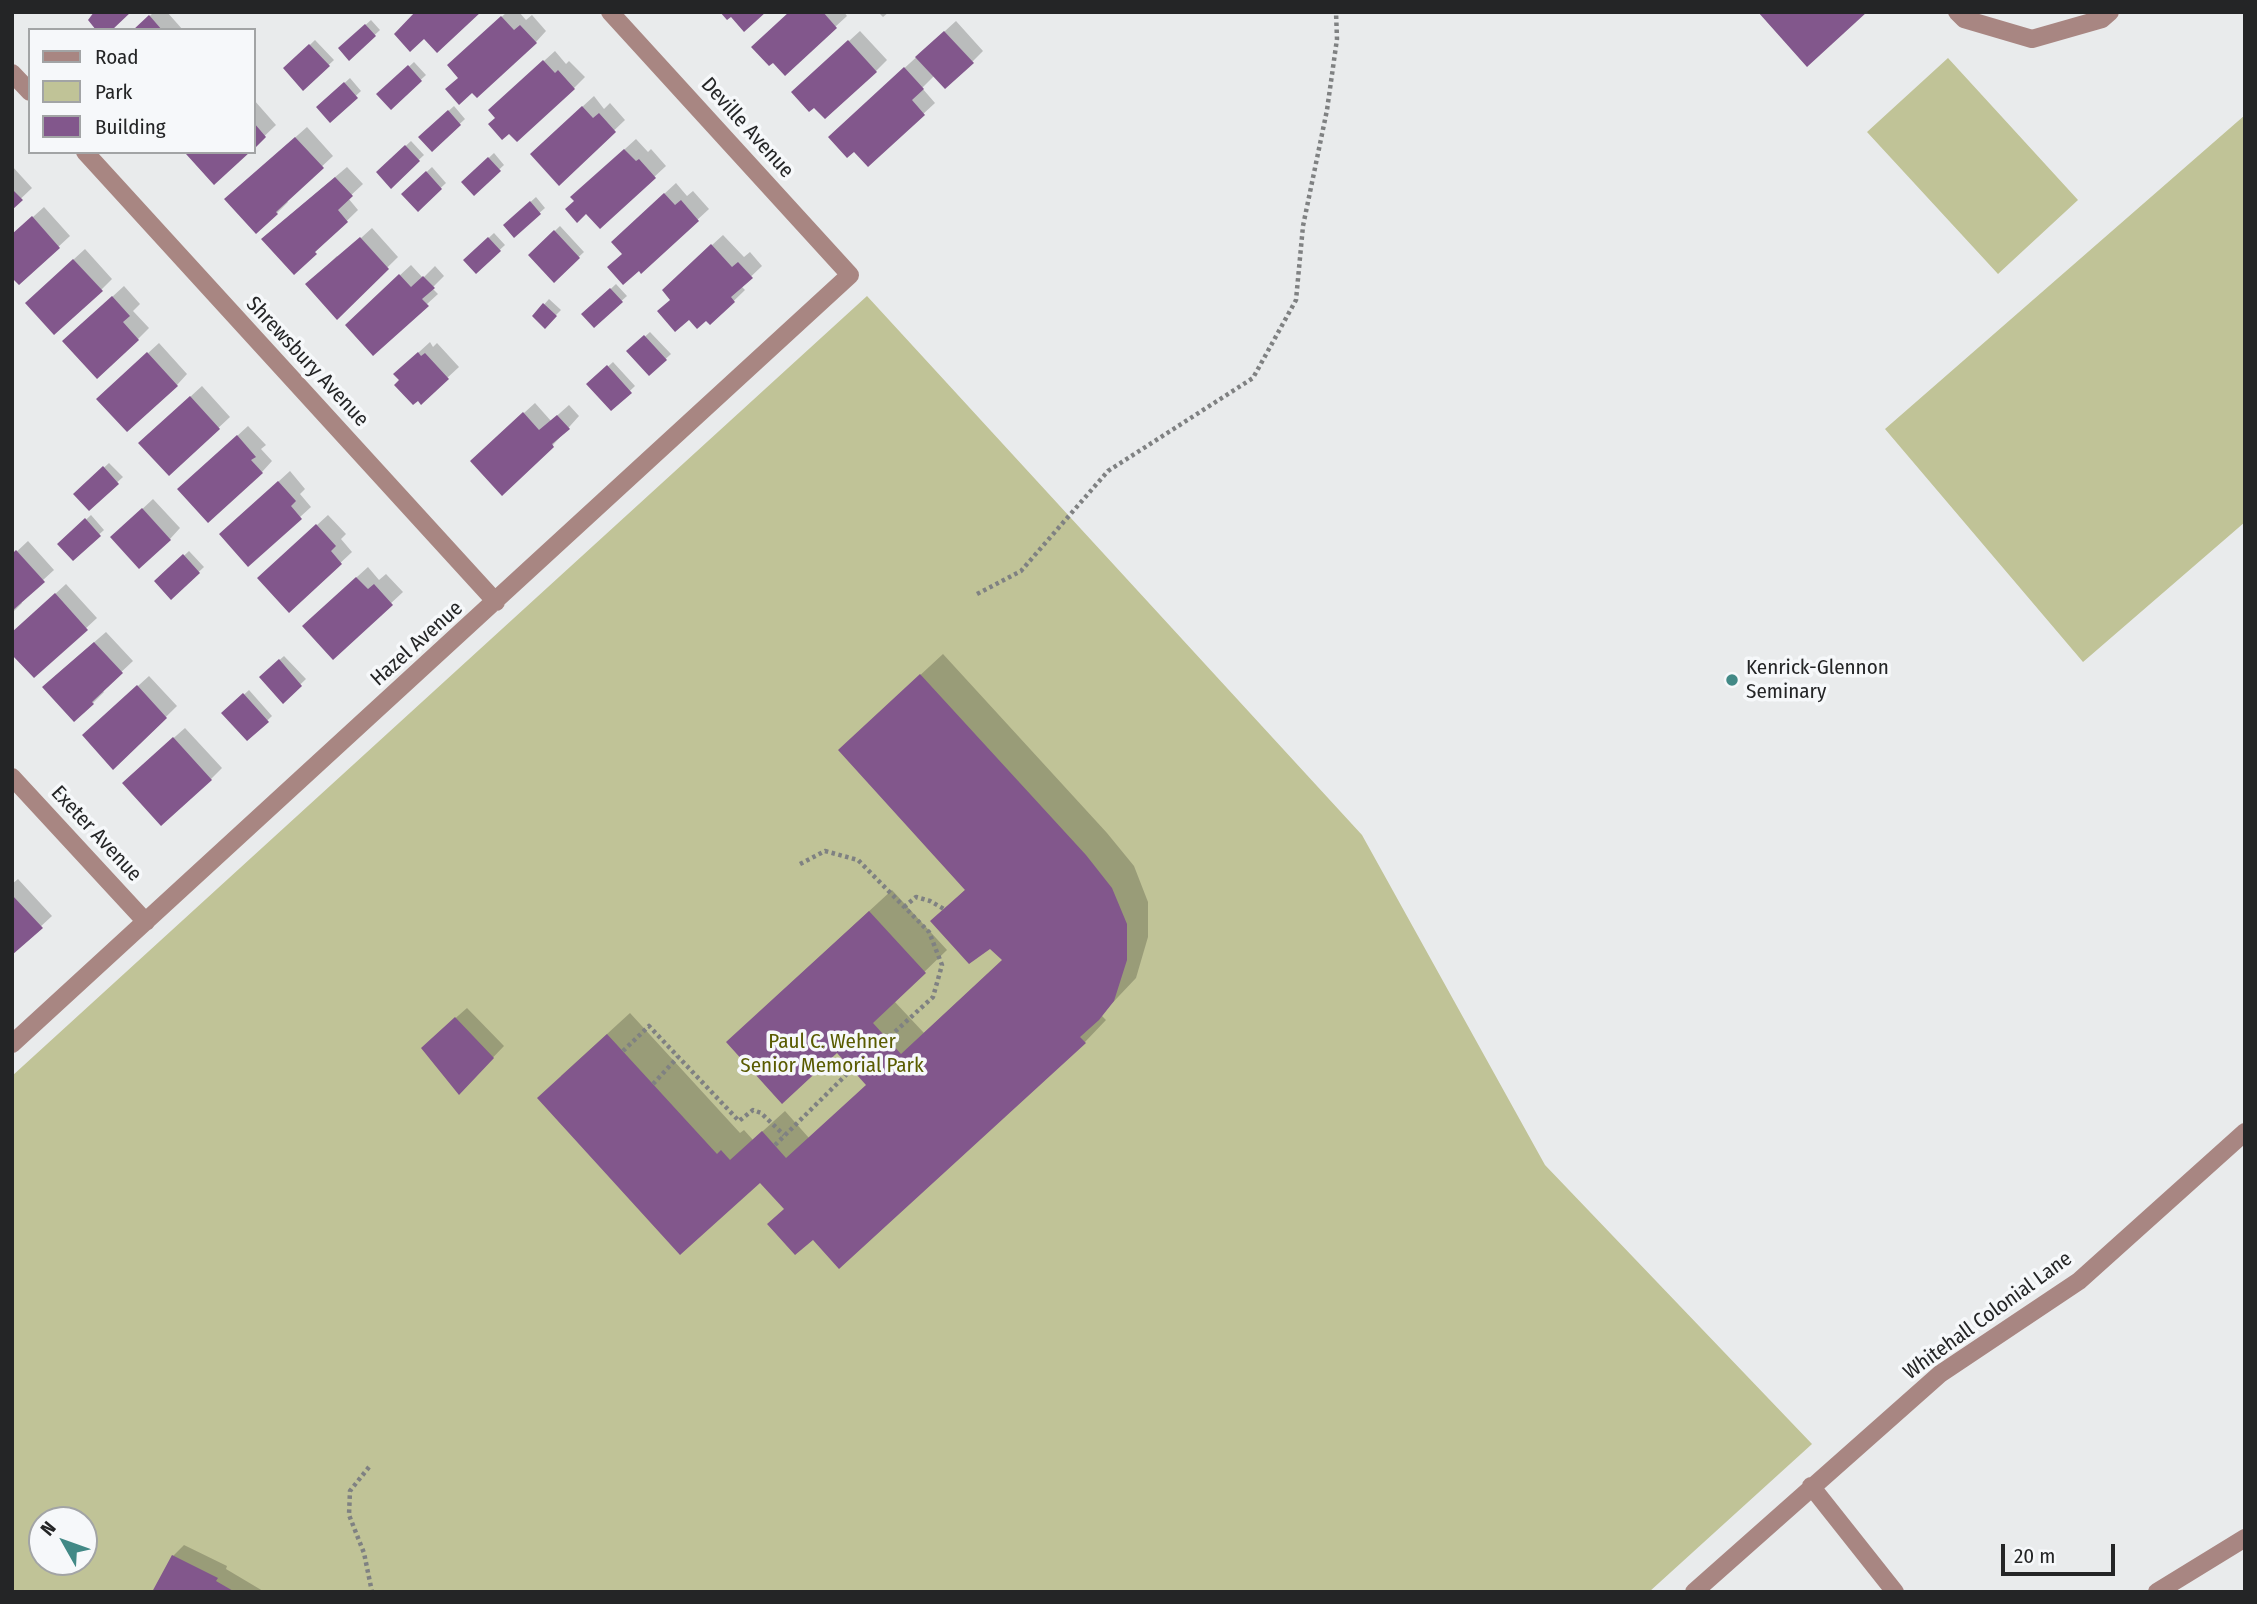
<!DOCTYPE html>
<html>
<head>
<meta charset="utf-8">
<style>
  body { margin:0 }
  #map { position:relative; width:2257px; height:1604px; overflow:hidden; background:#e9ebec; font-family:"Fira Sans Condensed",sans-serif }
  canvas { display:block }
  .frame { position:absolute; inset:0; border:14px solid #242526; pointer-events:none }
  .legend { position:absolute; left:28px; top:28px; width:228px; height:126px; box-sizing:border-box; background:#f6f8fa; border:2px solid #a2a4a5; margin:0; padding:9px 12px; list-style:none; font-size:21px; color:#242526 }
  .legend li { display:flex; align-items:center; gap:14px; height:35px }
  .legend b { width:35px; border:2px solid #a2a4a5 }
  .north { position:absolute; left:28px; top:1506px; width:70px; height:70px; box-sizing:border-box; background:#f6f8fa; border:2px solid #a2a4a5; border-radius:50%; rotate:310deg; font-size:19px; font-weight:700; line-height:28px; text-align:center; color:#242526 }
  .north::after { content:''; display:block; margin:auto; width:24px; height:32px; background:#428986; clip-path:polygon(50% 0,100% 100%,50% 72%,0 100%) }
  .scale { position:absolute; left:2001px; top:1544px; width:114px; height:32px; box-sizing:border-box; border:4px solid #242526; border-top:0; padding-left:9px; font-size:21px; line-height:24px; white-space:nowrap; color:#242526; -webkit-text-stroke:5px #f6f8fa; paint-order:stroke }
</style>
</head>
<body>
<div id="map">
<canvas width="2257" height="1604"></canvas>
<div class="frame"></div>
<ul class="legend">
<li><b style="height:9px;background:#a88682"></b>Road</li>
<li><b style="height:19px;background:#c0c397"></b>Park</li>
<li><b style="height:19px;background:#82578c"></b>Building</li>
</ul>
<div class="north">N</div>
<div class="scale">20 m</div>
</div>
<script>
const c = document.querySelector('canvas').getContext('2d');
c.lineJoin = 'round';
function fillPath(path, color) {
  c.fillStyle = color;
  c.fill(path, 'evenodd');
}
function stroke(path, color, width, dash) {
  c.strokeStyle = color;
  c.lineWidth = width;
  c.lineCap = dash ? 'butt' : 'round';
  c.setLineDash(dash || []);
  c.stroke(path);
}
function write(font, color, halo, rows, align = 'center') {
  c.font = font + ' "Fira Sans Condensed",sans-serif';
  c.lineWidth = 7;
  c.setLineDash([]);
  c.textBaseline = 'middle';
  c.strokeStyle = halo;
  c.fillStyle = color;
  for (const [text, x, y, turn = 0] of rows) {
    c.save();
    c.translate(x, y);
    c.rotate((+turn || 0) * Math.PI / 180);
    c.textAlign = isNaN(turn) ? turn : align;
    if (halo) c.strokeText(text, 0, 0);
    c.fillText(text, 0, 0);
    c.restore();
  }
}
fillPath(new Path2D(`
  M 1948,58 L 2078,200 L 1998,274 L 1867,132 Z
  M 2245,115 L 2245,522 L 2083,662 L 1885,429 Z
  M 867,296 L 1362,835 L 1545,1165 L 1812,1444 L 1649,1592 L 12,1592 L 12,1076 ZM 42,1520 L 84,1520 L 84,1562 L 42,1562 Z`), '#c0c397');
fillPath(new Path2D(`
  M 154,12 L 167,12 L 183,30 L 135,30 Z
  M 507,12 L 519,12 L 526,20 L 532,15 L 546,31 L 536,42 L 460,77 L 460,55 Z
  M 791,12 L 844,12 L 847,16 L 785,73 Z
  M 878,12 L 889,12 L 883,17 Z
  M 371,20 L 380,30 L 350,58 L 340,48 Z
  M 956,21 L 983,51 L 972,62 L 935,75 L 922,88 L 935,103 L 868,165 L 841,126 Z
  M 860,31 L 887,60 L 876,71 L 814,105 L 805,81 Z
  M 315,40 L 334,60 L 304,88 L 285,69 Z
  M 555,51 L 566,64 L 569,61 L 585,77 L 574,88 L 497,117 L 501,100 Z
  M 414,62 L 426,75 L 391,107 L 379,94 Z
  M 350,78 L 361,91 L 330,120 L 318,107 Z
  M 594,96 L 604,109 L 610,103 L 625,120 L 559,183 L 543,143 Z
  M 254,100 L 276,125 L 254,146 Z
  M 454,106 L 465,119 L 432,150 L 420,137 Z
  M 307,127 L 333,156 L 286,200 L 288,202 L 277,213 L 238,188 Z
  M 636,139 L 648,152 L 651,149 L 666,166 L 600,227 L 576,201 L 584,186 Z
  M 411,141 L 424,155 L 391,186 L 378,172 Z
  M 494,153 L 504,165 L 474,193 L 463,182 Z
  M 12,166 L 32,188 L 12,207 Z
  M 347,167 L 363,184 L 348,198 L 358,210 L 294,272 L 275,228 Z
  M 432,167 L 446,183 L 418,209 L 403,194 Z
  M 676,183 L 687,196 L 693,191 L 709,209 L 641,272 L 624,253 L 624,231 Z
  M 536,197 L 545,208 L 514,235 L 505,225 Z
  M 44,207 L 70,236 L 19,283 L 12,236 Z
  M 560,226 L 584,252 L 554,280 L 530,255 Z
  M 372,228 L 398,257 L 337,317 L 318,274 L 337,256 L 339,258 Z
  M 494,233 L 505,245 L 476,272 L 465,260 Z
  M 723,235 L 744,257 L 750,252 L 762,266 L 741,286 L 745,290 L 711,323 L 672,299 L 675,279 Z
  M 85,249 L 112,279 L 101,290 L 38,292 Z
  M 411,265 L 423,278 L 435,266 L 444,276 L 432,288 L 438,294 L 427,304 L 358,314 Z
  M 616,284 L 627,296 L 594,325 L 584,314 Z
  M 124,286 L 140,304 L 133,311 L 149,328 L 138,339 L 75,331 Z
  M 549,299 L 561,310 L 545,326 L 534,316 Z
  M 650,332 L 671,354 L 649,374 L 629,351 Z
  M 430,342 L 433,347 L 437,343 L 459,367 L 421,402 L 401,380 L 406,364 Z
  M 159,343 L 187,374 L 177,385 L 110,388 Z
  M 613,362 L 635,386 L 611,409 L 589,384 Z
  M 202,386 L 230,417 L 169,474 L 152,432 Z
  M 535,403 L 551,421 L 569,405 L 579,416 L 553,445 L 502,493 L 483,450 Z
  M 248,426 L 266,445 L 261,449 L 272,461 L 262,472 L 190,479 Z
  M 109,463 L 123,477 L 89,508 L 75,494 Z
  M 290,471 L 305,489 L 300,494 L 311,507 L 300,517 L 232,524 Z
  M 153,499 L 180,528 L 170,539 L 123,527 Z
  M 91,515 L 104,530 L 73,558 L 60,544 Z
  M 328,515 L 346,534 L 341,539 L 352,552 L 289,611 L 270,568 Z
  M 28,541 L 54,570 L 20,601 L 22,603 L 12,613 L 12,556 Z
  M 189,551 L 204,567 L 172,597 L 157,581 Z
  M 368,567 L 379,580 L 386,574 L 403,592 L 333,657 L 315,615 Z
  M 66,584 L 97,618 L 34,676 L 12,634 Z
  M 106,632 L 133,661 L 102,690 L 104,692 L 93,703 L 55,676 Z
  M 943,654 L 1107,833 L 1134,866 L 1148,902 L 1148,937 L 1136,978 L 1101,1015 L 1106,1020 L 1085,1042 L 786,1208 L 760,1180 L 561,1076 L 630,1013 L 740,1133 L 744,1130 L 753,1140 L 785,1111 L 809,1138 L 868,1084 L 837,1050 L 750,1021 L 892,890 L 947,950 L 894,1001 L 924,1033 L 1004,959 L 990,946 L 933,921 L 967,888 L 862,729 Z
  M 284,656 L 306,679 L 283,701 L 261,677 Z
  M 149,676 L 177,706 L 114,768 L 84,735 Z
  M 249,690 L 272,716 L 248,739 L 224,713 Z
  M 185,728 L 222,768 L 211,779 L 135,772 Z
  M 18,879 L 52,916 L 12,953 L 12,884 Z
  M 467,1008 L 504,1046 L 460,1092 L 434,1037 Z
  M 184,1545 L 227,1566 L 226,1569 L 263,1591 L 154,1592 L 173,1556 Z`), '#0003');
fillPath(new Path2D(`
  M 94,12 L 131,12 L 112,30 L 96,30 L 88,20 Z
  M 415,12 L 481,12 L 437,53 L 424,39 L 410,52 L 394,34 Z
  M 720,12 L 766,12 L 744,32 L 731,17 L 727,20 Z
  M 789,12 L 823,12 L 837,28 L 785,76 L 773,63 L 769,66 L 751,47 Z
  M 1758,12 L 1867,12 L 1807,67 Z
  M 149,15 L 162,30 L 133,30 Z
  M 501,16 L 514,30 L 520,25 L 537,43 L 477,98 L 472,93 L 459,105 L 445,89 L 458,78 L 447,65 Z
  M 365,24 L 376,36 L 349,61 L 338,48 Z
  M 944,31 L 974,63 L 945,89 L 915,57 Z
  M 848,40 L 877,72 L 825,119 L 814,108 L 809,112 L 791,92 Z
  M 309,44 L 330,66 L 303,91 L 283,68 Z
  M 543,60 L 555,73 L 558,70 L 575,89 L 517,142 L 509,134 L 502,140 L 488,124 L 495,118 L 488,110 Z
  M 408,65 L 422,81 L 391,110 L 376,94 Z
  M 904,67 L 924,89 L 912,100 L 925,115 L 868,167 L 854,152 L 847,158 L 828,137 Z
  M 344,82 L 358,98 L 330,123 L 316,107 Z
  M 582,106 L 593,118 L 599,113 L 616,132 L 559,186 L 530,154 Z
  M 448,110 L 461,125 L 432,152 L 418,137 Z
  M 254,123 L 266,137 L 254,149 Z
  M 295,137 L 324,168 L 276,212 L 278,214 L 256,234 L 224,199 Z
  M 405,145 L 420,161 L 391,189 L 376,172 Z
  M 624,149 L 636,161 L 639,159 L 656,178 L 600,229 L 586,214 L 577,223 L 565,209 L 574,201 L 570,197 Z
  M 189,152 L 250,152 L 214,185 L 186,154 Z
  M 488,157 L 501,171 L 474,196 L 461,182 Z
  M 426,171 L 442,189 L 418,212 L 401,194 Z
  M 335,177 L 353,196 L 338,210 L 348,222 L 315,252 L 317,254 L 294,275 L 261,239 Z
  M 12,189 L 23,200 L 12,210 Z
  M 664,193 L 675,205 L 681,200 L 699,221 L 641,274 L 639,271 L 623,285 L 607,267 L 622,254 L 611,242 Z
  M 530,201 L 541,214 L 514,238 L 503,225 Z
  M 32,216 L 60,248 L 19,285 L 12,278 L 12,234 Z
  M 554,230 L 580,258 L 554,283 L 528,255 Z
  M 360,237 L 389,269 L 337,320 L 305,284 Z
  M 488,237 L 501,251 L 476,274 L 463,260 Z
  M 711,244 L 732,267 L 738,262 L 753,278 L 731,297 L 735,302 L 710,325 L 706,321 L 697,329 L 689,320 L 675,332 L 657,311 L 670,300 L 662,290 Z
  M 73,259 L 103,291 L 54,335 L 25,303 Z
  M 399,274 L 411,287 L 423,276 L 435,288 L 422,299 L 429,306 L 373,356 L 345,325 Z
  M 610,288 L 623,302 L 594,328 L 581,314 Z
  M 112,296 L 130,316 L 123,322 L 139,340 L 97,379 L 62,341 Z
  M 543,303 L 557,316 L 545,329 L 532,316 Z
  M 644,335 L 667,360 L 649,376 L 626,351 Z
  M 147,352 L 178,386 L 127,432 L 96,399 Z
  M 418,352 L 421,356 L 425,353 L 449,379 L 421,405 L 418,401 L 413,405 L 394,385 L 399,380 L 393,374 Z
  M 607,365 L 632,393 L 611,411 L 586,384 Z
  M 190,396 L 220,429 L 169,476 L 138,443 Z
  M 523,412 L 539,430 L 557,415 L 570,429 L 552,444 L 554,447 L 502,496 L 470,461 Z
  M 237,435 L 256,457 L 251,460 L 263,473 L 208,523 L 177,489 Z
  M 103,466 L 119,484 L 89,511 L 73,494 Z
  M 278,481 L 296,501 L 291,506 L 302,519 L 248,567 L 219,534 Z
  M 142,508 L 171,540 L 139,569 L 110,537 Z
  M 85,518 L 101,536 L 73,561 L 57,544 Z
  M 316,524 L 336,546 L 331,551 L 342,564 L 289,613 L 257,578 Z
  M 16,550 L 45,582 L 12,611 L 12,554 Z
  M 183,554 L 200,573 L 171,600 L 154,581 Z
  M 356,577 L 368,589 L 374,584 L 393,605 L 333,660 L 302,626 Z
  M 55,593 L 88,630 L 34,678 L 12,655 L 12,632 Z
  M 94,642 L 123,673 L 92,702 L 94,704 L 74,722 L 42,687 Z
  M 279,659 L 302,686 L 283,704 L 259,677 Z
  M 920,674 L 1086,855 L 1112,888 L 1127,924 L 1127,960 L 1114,1001 L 1099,1020 L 1080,1037 L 1086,1043 L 839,1269 L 813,1240 L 795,1255 L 767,1224 L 784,1209 L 760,1183 L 680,1255 L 537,1098 L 607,1034 L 717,1154 L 721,1150 L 730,1160 L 762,1131 L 786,1158 L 866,1085 L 837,1053 L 782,1104 L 726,1042 L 869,911 L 926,973 L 873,1023 L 901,1054 L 1002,960 L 990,949 L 969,964 L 930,921 L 965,890 L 838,750 Z
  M 137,685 L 167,718 L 113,770 L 82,735 Z
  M 243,693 L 269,722 L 247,741 L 221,713 Z
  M 173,737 L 212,780 L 161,826 L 122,783 Z
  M 12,895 L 43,928 L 12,955 Z
  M 455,1017 L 494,1058 L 459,1095 L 421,1048 Z
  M 172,1555 L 218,1578 L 216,1581 L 235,1592 L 152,1592 Z`), '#82578c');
stroke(new Path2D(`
  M 977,594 L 1021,571 L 1108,471 L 1253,378 L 1296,300 L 1303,226 L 1327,110 L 1337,39 L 1336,12
  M 800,864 L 825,851 L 858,860 L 929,932 L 942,965 L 933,997 L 887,1039
  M 904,907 L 916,897 L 930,901 L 944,909
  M 623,1051 L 649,1026 L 739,1121 L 753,1110 L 761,1113 L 784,1135
  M 653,1084 L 678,1057
  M 775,1145 L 852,1069
  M 369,1467 L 350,1491 L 349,1515 L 364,1553 L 372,1592`), '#7f8182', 4.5, [3.5, 3.5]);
stroke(new Path2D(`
  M 1957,12 L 1964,19 L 2032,39 L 2102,19 L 2110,12`), '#a88682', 18);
stroke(new Path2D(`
  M 12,73 L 30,92
  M 85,152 L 496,602
  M 12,777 L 146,922
  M 12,1044 L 850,275 L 610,12
  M 1811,1486 L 1895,1592
  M 1694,1592 L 1940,1374 L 2079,1281 L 2245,1132
  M 2157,1592 L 2245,1538`), '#a88682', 18);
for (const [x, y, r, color] of [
  [1732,680,7,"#428986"]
]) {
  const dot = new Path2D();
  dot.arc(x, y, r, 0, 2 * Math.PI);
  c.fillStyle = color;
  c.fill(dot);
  stroke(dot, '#f6f8fa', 2.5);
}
write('21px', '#242526', '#f6f8fa', [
  ["Deville Avenue",747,128,48],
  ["Shrewsbury Avenue",307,362,47],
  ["Hazel Avenue",417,644,-42],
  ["Exeter Avenue",96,834,47],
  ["Whitehall Colonial Lane",1988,1316,-36]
]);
write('21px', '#242526', '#f6f8fa', [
  ["Kenrick-Glennon",1746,668],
  ["Seminary",1746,692]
], 'left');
write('21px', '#595b00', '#f6f8fa', [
  ["Paul C. Wehner",832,1042],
  ["Senior Memorial Park",832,1066]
]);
</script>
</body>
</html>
